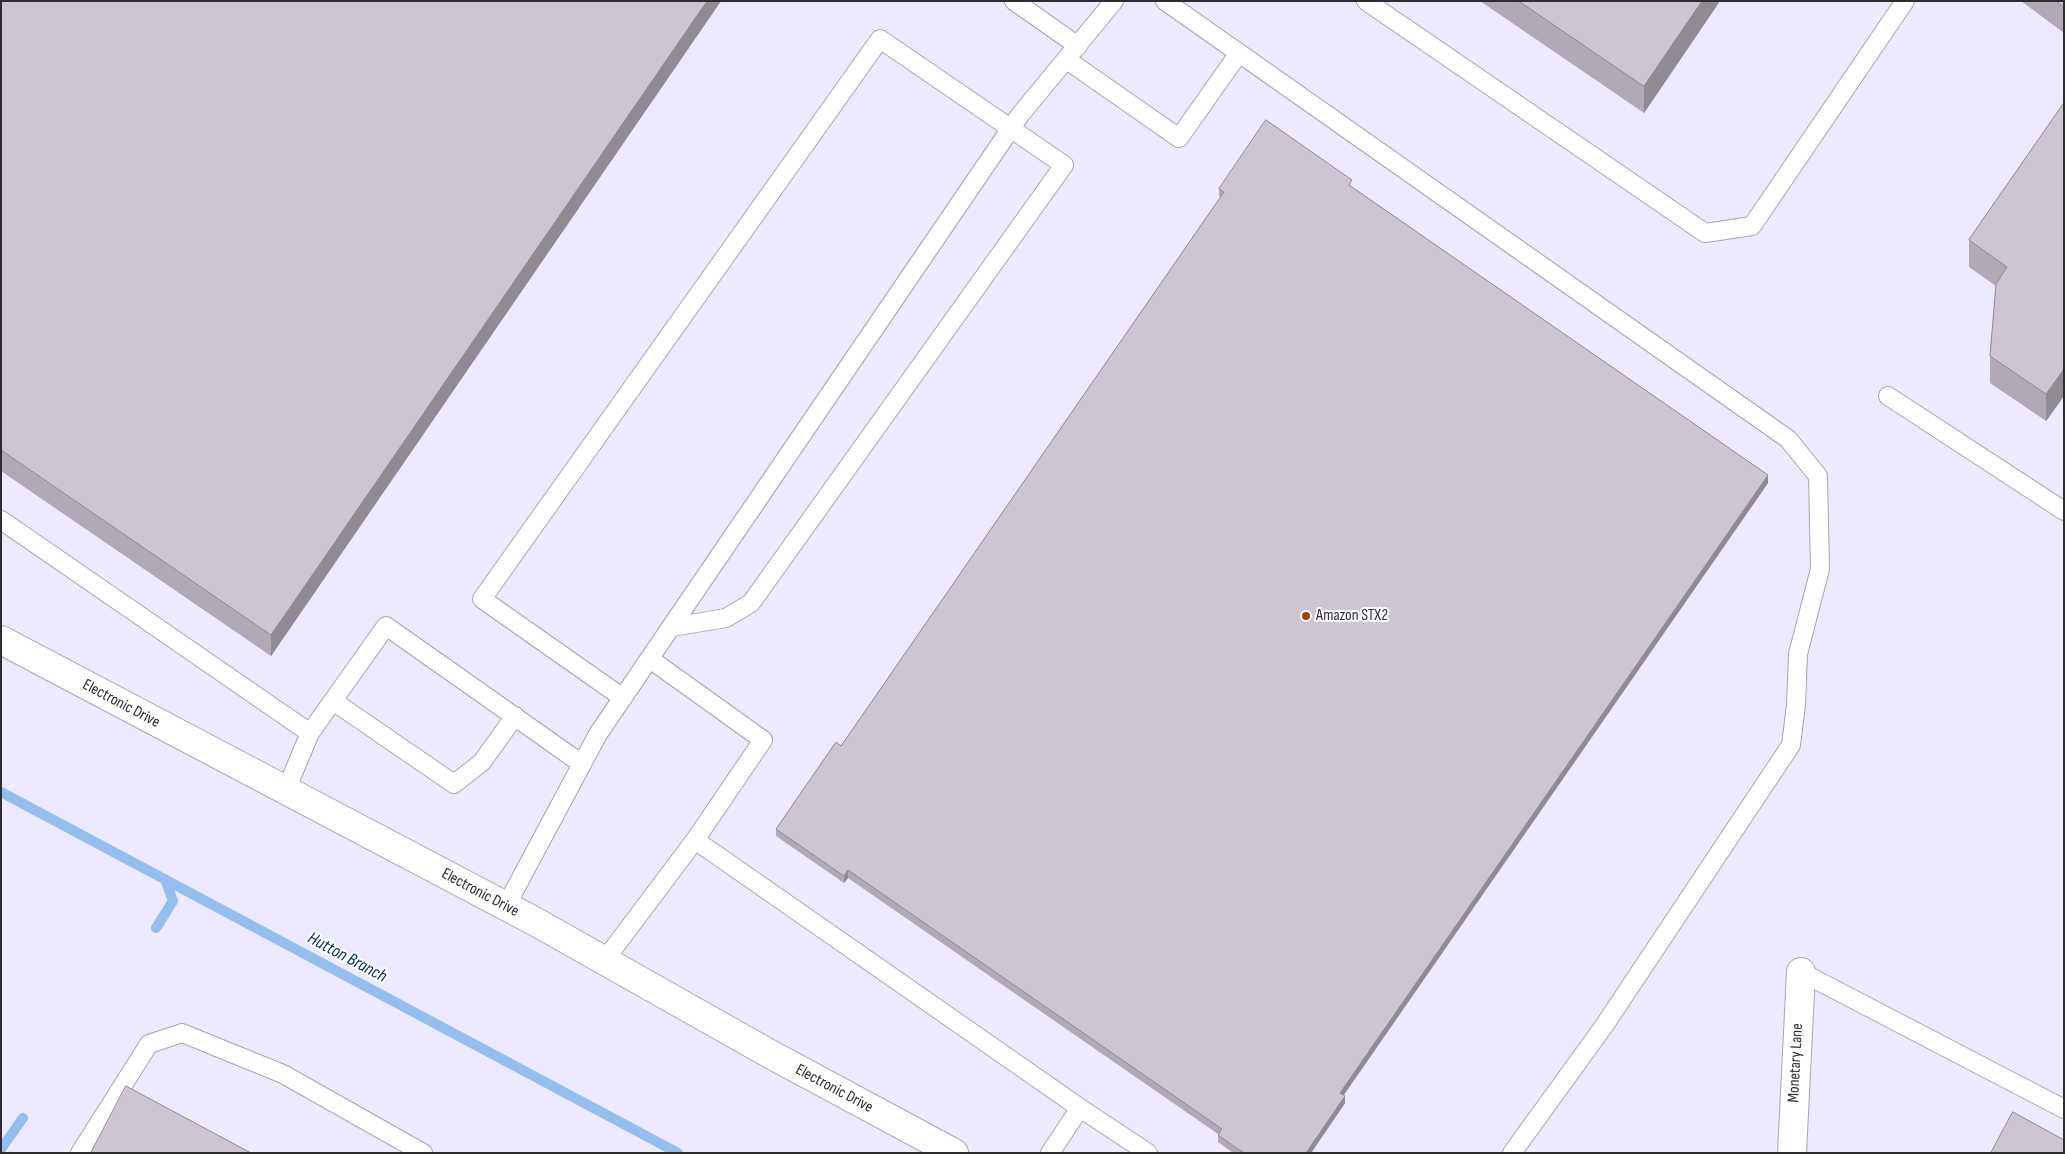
<!DOCTYPE html>
<html>
<head>
<meta charset="utf-8">
<style>
  body { margin:0 }
  #map { position:relative; width:2065px; height:1154px; overflow:hidden; background:#f9f7fd; font-family:"Sofia Sans Condensed",sans-serif }
  canvas { display:block }
  .frame { position:absolute; inset:0; border:2px solid #2d2c31; pointer-events:none }
</style>
</head>
<body>
<div id="map">
<canvas width="2065" height="1154"></canvas>
<div class="frame"></div>
</div>
<script>
const c = document.querySelector('canvas').getContext('2d');
c.lineJoin = 'round';
function fillPath(path, color) {
  c.fillStyle = color;
  c.fill(path, 'evenodd');
}
function stroke(path, color, width, dash) {
  c.strokeStyle = color;
  c.lineWidth = width;
  c.lineCap = dash ? 'butt' : 'round';
  c.setLineDash(dash || []);
  c.stroke(path);
}
function write(font, color, halo, rows, align = 'center') {
  c.font = font + ' "Sofia Sans Condensed",sans-serif';
  c.lineWidth = 4;
  c.setLineDash([]);
  c.textBaseline = 'middle';
  c.strokeStyle = halo;
  c.fillStyle = color;
  for (const [text, x, y, turn = 0] of rows) {
    c.save();
    c.translate(x, y);
    c.rotate((+turn || 0) * Math.PI / 180);
    c.textAlign = isNaN(turn) ? turn : align;
    if (halo) c.strokeText(text, 0, 0);
    c.fillText(text, 0, 0);
    c.restore();
  }
}
fillPath(new Path2D(`
  M 1,1 L 2064,1 L 2064,1153 L 1,1153 Z`), '#ede9ff');
stroke(new Path2D(`
  M 1,792 L 678,1153
  M 156,928 L 173,901 L 165,879
  M 1,1149 L 23,1118`), '#95beef', 10);
const service = new Path2D(`
  M 1014,1 L 1078,46
  M 1165,1 L 1788,439 L 1818,476 L 1820,569 L 1798,654 L 1796,705 L 1791,745 L 1604,1026 L 1512,1153
  M 1366,1 L 1705,233 L 1752,226 L 1905,1
  M 1067,60 L 1179,138 L 1239,53
  M 1888,396 L 2064,511
  M 1,520 L 310,733 L 286,790
  M 623,698 L 482,599 L 880,39 L 1064,165 L 751,603 L 726,618 L 672,627
  M 333,701 L 454,784 L 482,762 L 515,716
  M 310,733 L 386,626 L 582,764
  M 695,840 L 1080,1108 L 1050,1153
  M 506,906 L 598,734 L 1020,115 L 1114,1
  M 604,961 L 695,840 L 763,740 L 650,659
  M 1801,972 L 2064,1109
  M 1080,1108 L 1148,1153
  M 80,1153 L 149,1044 L 182,1033 L 283,1074 L 423,1153`);
const minor = new Path2D(`
  M 1,640 L 536,922 L 770,1054 L 954,1153
  M 1792,1153 L 1801,972`);
stroke(service, '#a7a4b2', 20);
stroke(minor, '#a7a4b2', 30);
stroke(service, '#fff', 18);
stroke(minor, '#fff', 28);
fillPath(new Path2D(`
  M 1,1 L 721,1 L 271,656 L 1,471 Z
  M 1480,1 L 1720,1 L 1644,113 Z
  M 2021,1 L 2064,1 L 2064,33 Z
  M 2064,103 L 2064,396 L 2046,421 L 1990,383 L 1990,356 L 1996,286 L 1969,267 L 1969,240 Z
  M 1352,187 L 1768,483 L 1344,1095 L 1345,1103 L 1311,1153 L 1233,1153 L 1218,1142 L 1218,1134 L 848,878 L 844,883 L 776,836 L 776,829 L 841,746 L 1221,197 L 1219,196 L 1219,189 Z`), '#b1a9b5');
fillPath(new Path2D(`
  M 707,1 L 721,1 L 271,656 L 271,635 Z
  M 1702,1 L 1720,1 L 1644,113 L 1644,86 Z
  M 2064,369 L 2064,396 L 2046,421 L 2046,394 Z
  M 1768,475 L 1768,483 L 1340,1100 L 1340,1093 Z
  M 848,870 L 848,878 L 844,883 L 844,876 Z
  M 1345,1096 L 1345,1103 L 1311,1153 L 1306,1153 Z`), '#908a93');
const building = new Path2D(`
  M 1,1 L 707,1 L 271,635 L 1,450 Z
  M 1519,1 L 1702,1 L 1644,86 Z
  M 2057,1 L 2064,1 L 2064,7 Z
  M 2064,103 L 2064,369 L 2046,394 L 1990,356 L 1996,284 L 2007,267 L 1969,240 Z
  M 1266,120 L 1352,180 L 1349,185 L 1768,475 L 1340,1093 L 1345,1096 L 1306,1153 L 1244,1153 L 1218,1135 L 1222,1129 L 848,870 L 844,876 L 776,829 L 836,742 L 841,746 L 1224,192 L 1219,189 Z
  M 126,1086 L 251,1153 L 91,1153 Z
  M 2013,1112 L 2064,1140 L 2064,1153 L 1991,1153 Z`);
fillPath(building, '#cec5d2');
stroke(building, '#908a93', 1);
for (const [x, y, r, color] of [
  [1306,616,5,"#a23f07"]
]) {
  const dot = new Path2D();
  dot.arc(x, y, r, 0, 2 * Math.PI);
  c.fillStyle = color;
  c.fill(dot);
  stroke(dot, '#fff', 2);
}
write('16px', '#2d2c31', '#fff', [
  ["Amazon STX2",1316,616]
], 'left');
write('16px', '#2d2c31', '#fff', [
  ["Electronic Drive",121,704,28],
  ["Electronic Drive",480,893,28],
  ["Monetary Lane",1796,1063,-87],
  ["Electronic Drive",834,1089,28]
]);
write('italic 18px', '#012d58', '#fff', [
  ["Hutton Branch",347,958,28]
]);
</script>
</body>
</html>
